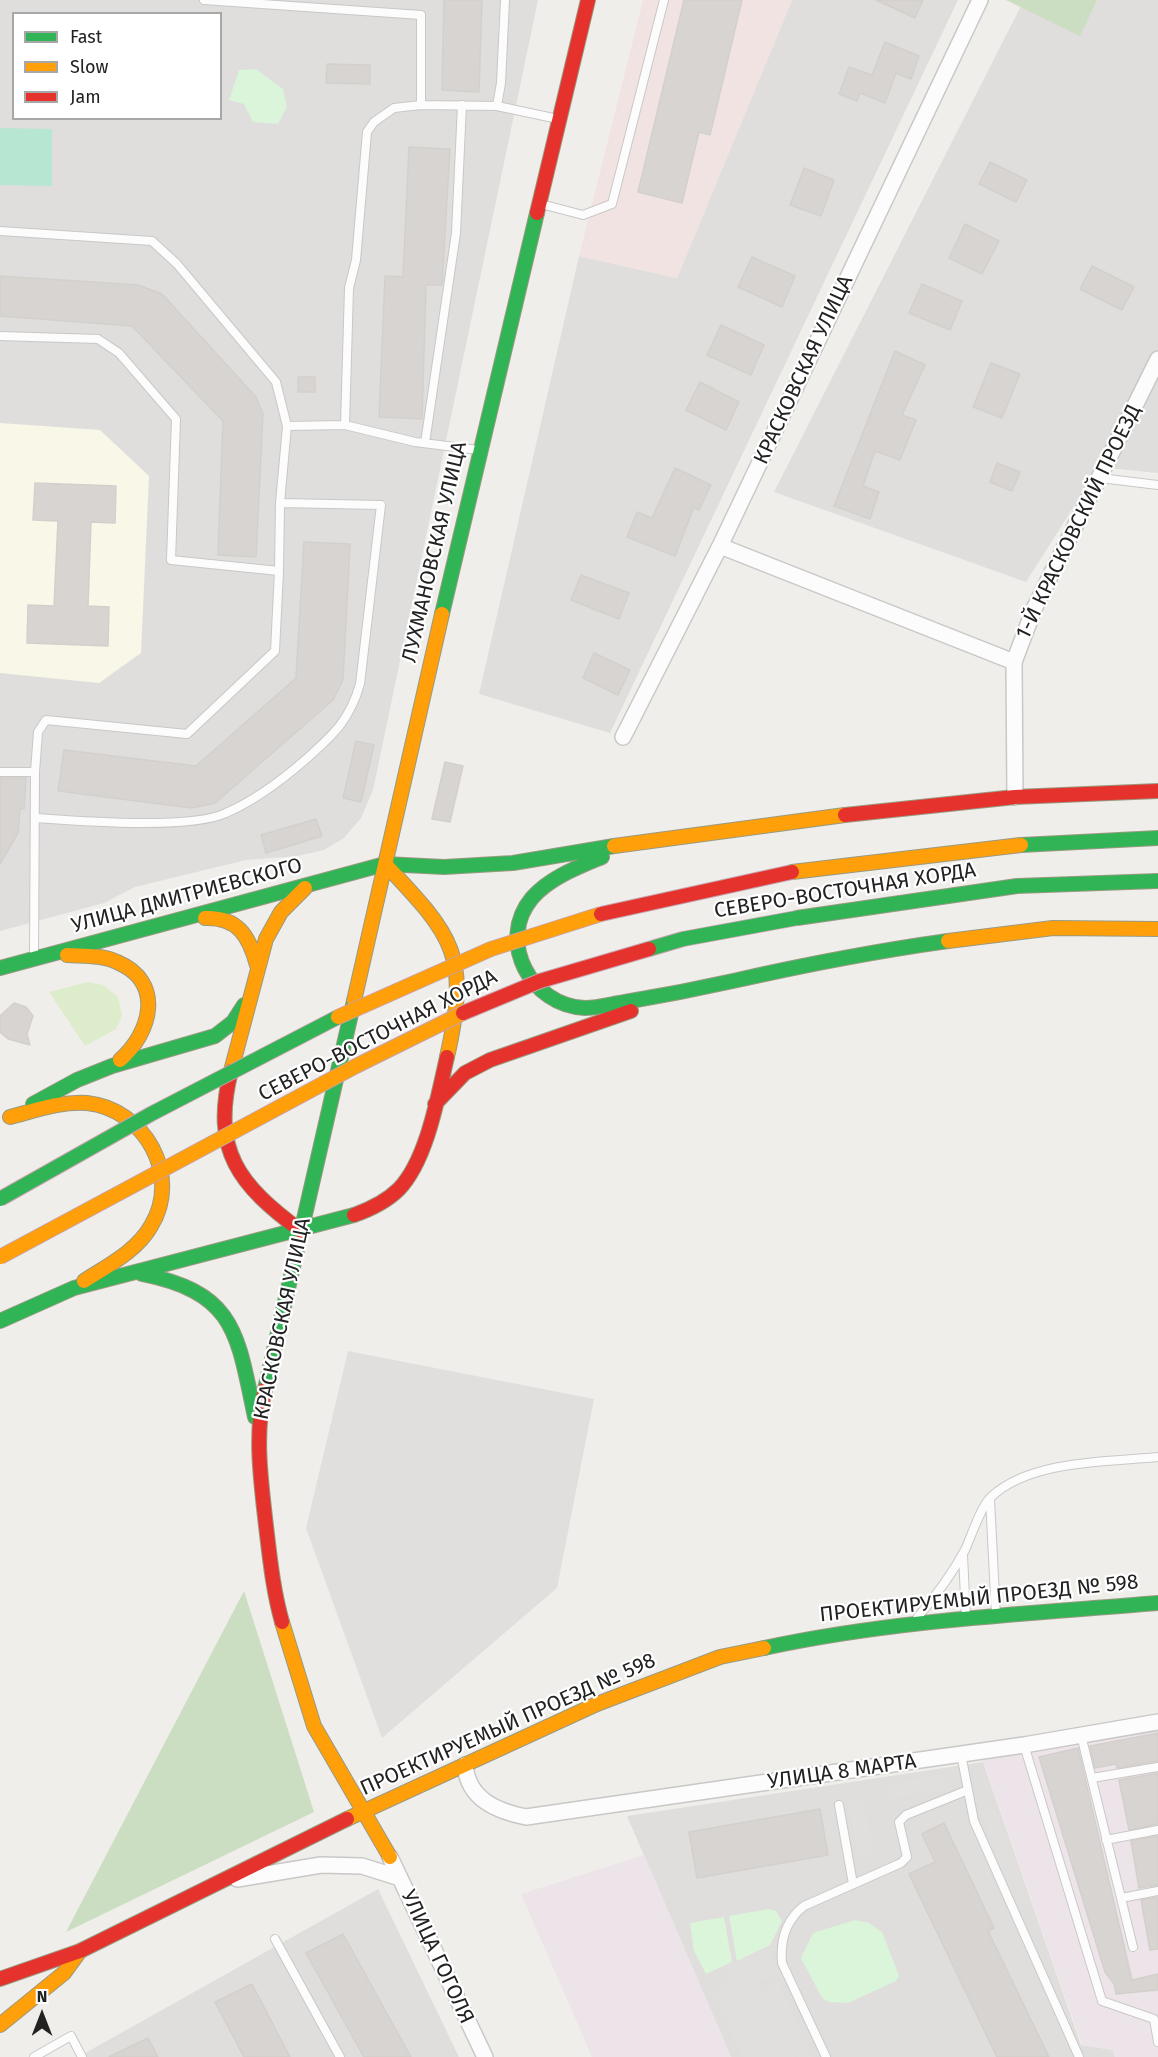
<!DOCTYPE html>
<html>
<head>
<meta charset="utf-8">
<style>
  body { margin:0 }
  #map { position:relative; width:1158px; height:2057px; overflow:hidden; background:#f0eeeb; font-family:"Fira Sans",sans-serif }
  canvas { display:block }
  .legend { position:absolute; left:12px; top:12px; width:210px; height:108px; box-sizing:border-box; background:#fff; border:2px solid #a7a7a7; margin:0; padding:8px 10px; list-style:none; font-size:18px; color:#222 }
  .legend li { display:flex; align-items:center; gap:12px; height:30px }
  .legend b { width:30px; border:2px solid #a7a7a7 }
  .north { position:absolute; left:12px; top:1985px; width:60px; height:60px; -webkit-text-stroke:4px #fff; paint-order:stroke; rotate:0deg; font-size:16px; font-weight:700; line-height:24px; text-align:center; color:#222 }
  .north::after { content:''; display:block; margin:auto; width:21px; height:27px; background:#222; clip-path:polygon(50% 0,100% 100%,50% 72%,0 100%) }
</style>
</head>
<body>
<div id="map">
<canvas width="1158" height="2057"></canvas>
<ul class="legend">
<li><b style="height:8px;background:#30b455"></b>Fast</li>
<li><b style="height:8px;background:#ff9f0a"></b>Slow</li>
<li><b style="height:8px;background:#e5322d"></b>Jam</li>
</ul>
<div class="north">N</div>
</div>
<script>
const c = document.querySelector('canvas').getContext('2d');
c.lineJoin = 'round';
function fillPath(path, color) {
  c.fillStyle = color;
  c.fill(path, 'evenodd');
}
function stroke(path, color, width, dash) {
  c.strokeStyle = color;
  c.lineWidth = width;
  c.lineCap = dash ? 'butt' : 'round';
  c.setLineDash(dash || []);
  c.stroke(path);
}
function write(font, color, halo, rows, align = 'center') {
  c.font = font + ' "Fira Sans",sans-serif';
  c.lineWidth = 4.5;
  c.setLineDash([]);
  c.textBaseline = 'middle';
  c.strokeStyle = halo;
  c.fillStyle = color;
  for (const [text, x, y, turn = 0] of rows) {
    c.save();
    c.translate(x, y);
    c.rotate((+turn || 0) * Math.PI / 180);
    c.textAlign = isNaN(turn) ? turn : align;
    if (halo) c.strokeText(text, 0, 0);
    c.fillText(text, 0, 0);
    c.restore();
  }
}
fillPath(new Path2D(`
  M 0,0 L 538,0 L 373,790 L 361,818 L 344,838 L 324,850 L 297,856 L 246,860 L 135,887 L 104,903 L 0,931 ZM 14,14 L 220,14 L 220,118 L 14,118 Z
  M 792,0 L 958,0 L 610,733 L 479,694 L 579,256 L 677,278 Z
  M 1024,0 L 1158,0 L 1158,473 L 1099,467 L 1026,582 L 774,492 Z
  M 983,1762 L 1081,2045 L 1113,2050 L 1115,2057 L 731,2057 L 627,1816 Z
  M 378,1889 L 459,2057 L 78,2057 Z`), '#dfdedc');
fillPath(new Path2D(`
  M 643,0 L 792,0 L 677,278 L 579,256 Z`), '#f1e3e1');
fillPath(new Path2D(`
  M 1158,1729 L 1158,2057 L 1115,2057 L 1113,2050 L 1082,2045 L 982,1758 Z
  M 644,1855 L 731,2057 L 592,2057 L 521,1894 Z`), '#ede4e9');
fillPath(new Path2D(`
  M 0,423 L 100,430 L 149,476 L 141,653 L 99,683 L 0,673 Z`), '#f8f7e8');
fillPath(new Path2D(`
  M 88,982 L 103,985 L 118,997 L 122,1016 L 116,1029 L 85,1046 L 49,992 Z`), '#ddeccb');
fillPath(new Path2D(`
  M 1006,0 L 1097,0 L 1080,36 Z
  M 244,1591 L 314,1812 L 66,1932 Z`), '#cbdec1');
fillPath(new Path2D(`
  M 256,69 L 283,89 L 287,107 L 278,124 L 253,122 L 244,104 L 229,100 L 239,70 Z
  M 769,1909 L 776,1911 L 782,1921 L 770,1945 L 737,1961 L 729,1916 Z
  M 724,1917 L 732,1962 L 706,1974 L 694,1951 L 690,1923 Z
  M 855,1920 L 869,1923 L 882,1932 L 899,1976 L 896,1981 L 848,2003 L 829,2002 L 822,1998 L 801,1958 L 813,1933 Z`), '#daf5da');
fillPath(new Path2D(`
  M 0,128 L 52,129 L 52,186 L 0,185 Z`), '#b7e6d2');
fillPath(new Path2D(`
  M 348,1351 L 594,1399 L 557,1588 L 382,1738 L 306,1528 Z
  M 942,1774 L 945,1789 L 889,1799 L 887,1784 Z
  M 864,1799 L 874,1854 L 858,1857 L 848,1802 Z
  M 994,1806 L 1032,1905 L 1017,1911 L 980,1812 Z
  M 768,1947 L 779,1972 L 760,1981 L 795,2057 L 742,2057 L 712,1992 L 732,1983 L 725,1967 Z
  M 778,1981 L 813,2057 L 797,2057 L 765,1987 Z`), '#e0dfde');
const building = new Path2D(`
  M 444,0 L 482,0 L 479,92 L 442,90 Z
  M 684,0 L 742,0 L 710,135 L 699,132 L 682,203 L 638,192 Z
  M 876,0 L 923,0 L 915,18 Z
  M 885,42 L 919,56 L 911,79 L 896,73 L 885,103 L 860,93 L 857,101 L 839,94 L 849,67 L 872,75 Z
  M 327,64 L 370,65 L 370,84 L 326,83 Z
  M 409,147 L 450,149 L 442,285 L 426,285 L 422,419 L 379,417 L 385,276 L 403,277 Z
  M 990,162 L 1027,180 L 1016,202 L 979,184 Z
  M 804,168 L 834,180 L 821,216 L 790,205 Z
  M 965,224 L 999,241 L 982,274 L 949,258 Z
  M 752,257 L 795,276 L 782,307 L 738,287 Z
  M 1092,266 L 1134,287 L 1122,310 L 1080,289 Z
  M 0,276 L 138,285 L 162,294 L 256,397 L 263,414 L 256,557 L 218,555 L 223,421 L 132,326 L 0,316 Z
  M 922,284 L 962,301 L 950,330 L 909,313 Z
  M 721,325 L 764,345 L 751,375 L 707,355 Z
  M 895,351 L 925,365 L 902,415 L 916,420 L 900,460 L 875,451 L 863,486 L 879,492 L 870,519 L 834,506 Z
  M 991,363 L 1020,374 L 1002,418 L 973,407 Z
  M 298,377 L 315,377 L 315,392 L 298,392 Z
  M 700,382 L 739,402 L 726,430 L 686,410 Z
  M 997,463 L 1020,472 L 1012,491 L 990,482 Z
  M 675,468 L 711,485 L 699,510 L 694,507 L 675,556 L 627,537 L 637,512 L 652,518 Z
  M 35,483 L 116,486 L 115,523 L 91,522 L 88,606 L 109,607 L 108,646 L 27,643 L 28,605 L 54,606 L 58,521 L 33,520 Z
  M 304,542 L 350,544 L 343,680 L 333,700 L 215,803 L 192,808 L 58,791 L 64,750 L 196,766 L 296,678 Z
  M 581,575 L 629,593 L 619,619 L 571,600 Z
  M 594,653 L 630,670 L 618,695 L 583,678 Z
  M 356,741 L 374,745 L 361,802 L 343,798 Z
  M 445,762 L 463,766 L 450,822 L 432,819 Z
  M 0,778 L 26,778 L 24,809 L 20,809 L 18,833 L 0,864 Z
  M 316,819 L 322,836 L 266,853 L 261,835 Z
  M 14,1003 L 26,1007 L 33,1016 L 27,1034 L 30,1045 L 8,1039 L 0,1032 L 0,1016 Z
  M 1158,1733 L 1158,1761 L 1117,1768 L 1116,1764 L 1095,1768 L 1090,1746 Z
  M 1078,1748 L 1132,1980 L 1158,1974 L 1158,1990 L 1116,1994 L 1114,1984 L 1105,1972 L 1039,1757 Z
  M 1158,1773 L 1158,1824 L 1129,1830 L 1119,1780 Z
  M 820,1809 L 828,1855 L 697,1878 L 689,1832 Z
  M 944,1823 L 994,1928 L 988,1931 L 1049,2057 L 997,2057 L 909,1874 L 935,1862 L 922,1834 Z
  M 1158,1836 L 1158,1885 L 1139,1888 L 1131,1841 Z
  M 1158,1897 L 1158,1949 L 1150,1950 L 1141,1900 Z
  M 343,1934 L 411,2057 L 364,2057 L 306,1953 Z
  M 252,1984 L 290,2057 L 244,2057 L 215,2002 Z
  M 148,2038 L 158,2057 L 109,2057 Z`);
fillPath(building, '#d7d4d2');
stroke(building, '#d3d0cc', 1.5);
const lane = new Path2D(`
  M 204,0 L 421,15 L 421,105
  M 497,106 L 501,83 L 505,0
  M 541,204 L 583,215 L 612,204 L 664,0
  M 0,231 L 152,241 L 177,264 L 276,382 L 287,426 L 345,425 L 349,288 L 356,260 L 367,132 L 374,122 L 394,108 L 421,105 L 497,106 L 558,119
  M 0,336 L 98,339 L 119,353 L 176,419 L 171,560 L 279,571 L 275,651 L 187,734 L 46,720 L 38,732 L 35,772 L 34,956
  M 345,425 L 415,442 L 479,450
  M 425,443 L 456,233 L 462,105
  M 1100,478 L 1158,485
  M 280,503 L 287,426
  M 0,772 L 35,772
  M 36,818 C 79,821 190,830 226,813 C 256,800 282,780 305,760 C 333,735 350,720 360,684 L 381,505 L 280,503 L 279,571
  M 990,1499 L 996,1616
  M 963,1555 L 966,1618
  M 917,1618 C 935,1597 952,1574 965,1550 C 971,1537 981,1506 991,1497 C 1030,1460 1107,1462 1158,1457
  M 1081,1735 L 1133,1947
  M 1024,1745 L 1102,2001 L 1154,2019 L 1158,2042
  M 961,1754 L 968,1790
  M 1092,1778 L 1158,1767
  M 839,1805 L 853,1884
  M 1106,1840 L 1158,1830
  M 1121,1898 L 1158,1891
  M 275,1939 L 340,2057
  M 34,2057 L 71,2036 L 82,2057
  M 826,2057 L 782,1963 C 780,1940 786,1920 804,1906 L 901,1863 L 907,1857 L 899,1822 L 906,1815 L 968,1790 L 974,1821 L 1079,2057`);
const street = new Path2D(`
  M 720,546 L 1014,662
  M 623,737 L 720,546 L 980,0
  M 1015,797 L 1014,662 L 1034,609 L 1158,359
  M 465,1765 C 468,1799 496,1811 526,1817 L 1024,1745 L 1158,1722
  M 390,1857 L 485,2057
  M 237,1879 L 321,1865 L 362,1866 L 400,1878`);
const fast = new Path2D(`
  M 442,614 L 537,213
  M 1021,845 L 1158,838
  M 602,857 C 578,867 549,878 532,898 C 496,941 531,1006 585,1008 C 597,1008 612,1004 625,1002 C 661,996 697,989 733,981 C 804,965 876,951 948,941
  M 797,918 L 1017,886 L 1158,881
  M 0,968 L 385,864 L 444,867 L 513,863 L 614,846
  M 33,1104 L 77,1080 L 112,1066 L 215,1036 L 233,1022 L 244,1005
  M 142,1274 C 236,1293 237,1333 255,1417
  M 0,1321 L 74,1288 L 354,1215
  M 265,1389 L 354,1001
  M 764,1648 C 894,1620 1026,1614 1158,1603`);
const slow = new Path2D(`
  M 614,846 L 845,815
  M 385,864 C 454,937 470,955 447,1057
  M 792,872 L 1021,845
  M 205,918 C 238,917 249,936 257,965
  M 948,941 L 1053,928 L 1158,929
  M 67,955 C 84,956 102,955 117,962 C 165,982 151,1033 120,1060
  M 354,1001 L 442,614
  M 231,1071 L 266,939 L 281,912 L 305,888
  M 10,1117 C 34,1111 61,1101 87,1103 C 145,1109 182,1176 151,1226 C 137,1251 107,1266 84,1281
  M 282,1622 L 314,1726 L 390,1857
  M 347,1819 L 597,1704 L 720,1657 L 764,1648
  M 0,2025 L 64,1973 L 80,1951`);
const jam = new Path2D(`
  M 537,213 L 588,0
  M 845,815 L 1015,797 L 1158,791
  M 231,1071 C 211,1151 239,1185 301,1231
  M 435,1104 L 465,1073 L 490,1060 L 631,1011
  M 354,1215 C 371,1209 386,1202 399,1189 C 427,1160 438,1096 447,1057
  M 265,1389 C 254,1434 261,1481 266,1526 C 270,1559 273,1590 282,1622
  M 0,1979 L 80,1951 L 347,1819`);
stroke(lane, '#c9c8c7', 10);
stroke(street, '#c9c8c7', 18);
stroke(fast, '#999a82', 16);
stroke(slow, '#999a82', 16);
stroke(jam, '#999a82', 16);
stroke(lane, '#fdfcfc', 8);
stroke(street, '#fdfcfc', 15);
stroke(fast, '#30b455', 14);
stroke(slow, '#ff9f0a', 14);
stroke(jam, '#e5322d', 14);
const fastBridge = new Path2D(`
  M 649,949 L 683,939 L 797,918
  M 0,1199 L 151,1114 L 338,1017`);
const slowBridge = new Path2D(`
  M 338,1017 L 491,949 L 601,914
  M 0,1257 L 356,1066 L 463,1013`);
const jamBridge = new Path2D(`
  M 601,914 L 792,872
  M 463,1013 L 540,981 L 649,949`);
stroke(fastBridge, '#c5a2ac', 16, []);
stroke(slowBridge, '#c5a2ac', 16, []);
stroke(jamBridge, '#c5a2ac', 16, []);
stroke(fastBridge, '#30b455', 14);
stroke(slowBridge, '#ff9f0a', 14);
stroke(jamBridge, '#e5322d', 14);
write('21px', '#222', '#fff', [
  ["КРАСКОВСКАЯ УЛИЦА",804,370,-65],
  ["1-Й КРАСКОВСКИЙ ПРОЕЗД",1079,522,-64],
  ["ЛУХМАНОВСКАЯ УЛИЦА",435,552,-77],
  ["СЕВЕРО-ВОСТОЧНАЯ ХОРДА",845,891,-9],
  ["УЛИЦА ДМИТРИЕВСКОГО",187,896,-15],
  ["СЕВЕРО-ВОСТОЧНАЯ ХОРДА",378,1036,-27],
  ["КРАСКОВСКАЯ УЛИЦА",283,1319,-78],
  ["ПРОЕКТИРУЕМЫЙ ПРОЕЗД № 598",979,1599,-6],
  ["ПРОЕКТИРУЕМЫЙ ПРОЕЗД № 598",508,1725,-24],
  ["УЛИЦА 8 МАРТА",842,1772,-8],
  ["УЛИЦА ГОГОЛЯ",437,1957,65]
]);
</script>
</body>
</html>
